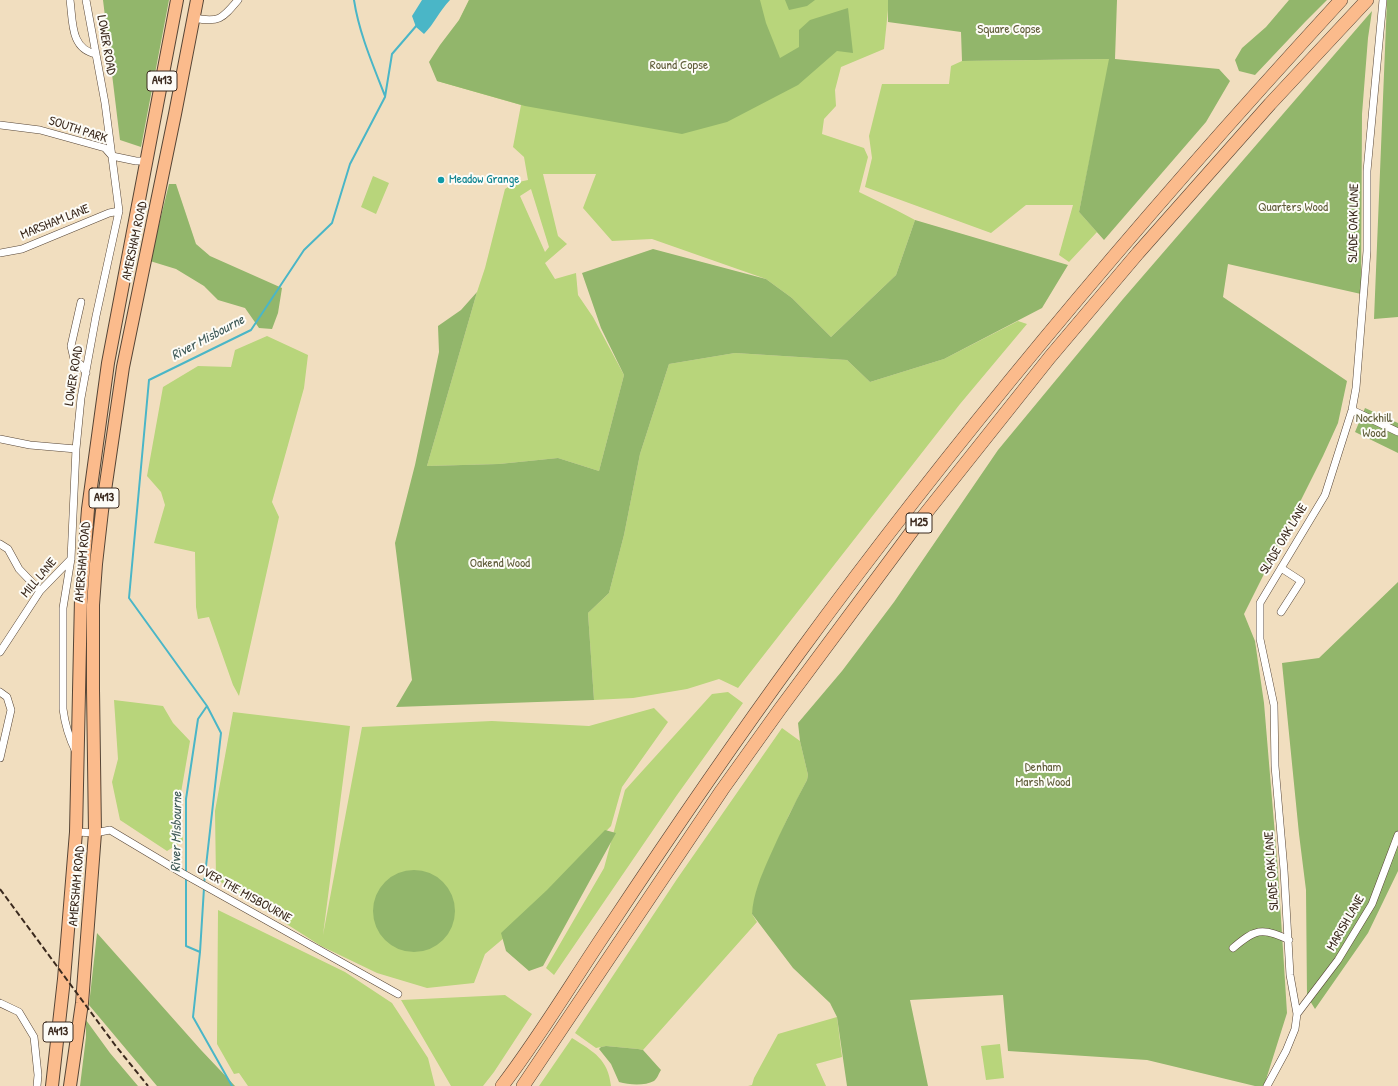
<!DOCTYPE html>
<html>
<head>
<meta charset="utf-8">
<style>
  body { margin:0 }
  canvas { display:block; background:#f1debf }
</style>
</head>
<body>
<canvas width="1398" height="1086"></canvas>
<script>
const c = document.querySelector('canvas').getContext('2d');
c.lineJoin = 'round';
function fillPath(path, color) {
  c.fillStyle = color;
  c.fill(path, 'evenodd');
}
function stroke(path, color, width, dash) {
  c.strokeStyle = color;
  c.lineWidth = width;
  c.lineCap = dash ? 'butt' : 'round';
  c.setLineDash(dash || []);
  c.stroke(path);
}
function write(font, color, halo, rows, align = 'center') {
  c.font = font + ' "Patrick Hand",sans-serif';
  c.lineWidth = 4;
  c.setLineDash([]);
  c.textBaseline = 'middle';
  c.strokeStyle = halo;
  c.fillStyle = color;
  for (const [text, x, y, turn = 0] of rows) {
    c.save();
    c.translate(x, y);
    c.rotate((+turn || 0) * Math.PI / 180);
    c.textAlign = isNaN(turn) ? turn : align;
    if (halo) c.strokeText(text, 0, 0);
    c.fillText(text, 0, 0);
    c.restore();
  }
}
fillPath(new Path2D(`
  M 469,0 L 889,0 L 884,49 L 841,67 L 835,90 L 836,106 L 824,119 L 822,134 L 864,148 L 868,157 L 859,192 L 896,210 L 915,220 L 896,275 L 831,337 L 792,298 L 766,279 L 652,239 L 612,241 L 583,208 L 596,174 L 543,174 L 558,236 L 567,244 L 545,263 L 555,279 L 576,273 L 578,295 L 593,317 L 624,375 L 599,471 L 558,458 L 499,464 L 427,466 L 477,292 L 485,268 L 505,189 L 514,183 L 528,180 L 524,157 L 513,147 L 521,105 L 437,81 L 459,21 ZM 531,189 L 549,247 L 545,252 L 520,196 Z
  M 1110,59 L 1079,212 L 1097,232 L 1069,262 L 1059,255 L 1073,205 L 1026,205 L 991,233 L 865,187 L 872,158 L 869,136 L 882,84 L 949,84 L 951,66 L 962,61 Z
  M 373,176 L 389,183 L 376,214 L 361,207 Z
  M 1018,321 L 1027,324 L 960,404 L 738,688 L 719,679 L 687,689 L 633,698 L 594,700 L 588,613 L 609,593 L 624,535 L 640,454 L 669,364 L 735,353 L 847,360 L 870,382 L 944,359 Z
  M 267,336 L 308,355 L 304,388 L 272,502 L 279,517 L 239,696 L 233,685 L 209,617 L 198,619 L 196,607 L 195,552 L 154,543 L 165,505 L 161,492 L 147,476 L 163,387 L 198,366 L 231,367 L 235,350 Z
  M 728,692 L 743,703 L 677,795 L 554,975 L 546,968 L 604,868 L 625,790 L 712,694 Z
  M 114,700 L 163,706 L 173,723 L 190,741 L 179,804 L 183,841 L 167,851 L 120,820 L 112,782 L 118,759 Z
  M 654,708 L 668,722 L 622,787 L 611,826 L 511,932 L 485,954 L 474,983 L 427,988 L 377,973 L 321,946 L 216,879 L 215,811 L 233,712 L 350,726 L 323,935 L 362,727 L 492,721 L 589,726 Z
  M 782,728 L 800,741 L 808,775 L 807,780 L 789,815 L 763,873 L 752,914 L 757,922 L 643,1050 L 638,1049 L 606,1046 L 596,1048 L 575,1033 L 677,879 Z
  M 218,910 L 345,972 L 392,1003 L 428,1058 L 435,1086 L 248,1086 L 239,1073 L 234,1074 L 217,1044 Z
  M 505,995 L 532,1014 L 494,1072 L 483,1086 L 451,1086 L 401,1000 Z
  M 837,1017 L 842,1057 L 816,1064 L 826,1086 L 748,1086 L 752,1085 L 754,1078 L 778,1034 Z
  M 572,1038 C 594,1052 608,1059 611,1086 L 539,1086 Z
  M 1000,1044 L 1004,1078 L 986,1080 L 981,1046 Z`), '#b8d57b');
fillPath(new Path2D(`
  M 103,0 L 169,0 L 141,147 L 120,140 Z
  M 469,0 L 760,0 L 766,23 L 780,58 L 799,47 L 799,30 L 810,20 L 848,8 L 853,53 L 837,51 L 798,85 L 727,122 L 682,134 L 525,106 L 437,81 L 429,62 L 440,45 L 459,20 Z
  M 785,0 L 815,0 L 807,6 L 789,10 Z
  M 888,0 L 1117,0 L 1115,59 L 1219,69 L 1230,81 L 1206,122 L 1104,240 L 1079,212 L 1109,59 L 962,61 L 961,32 L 888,22 Z
  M 1289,0 L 1327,0 L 1305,22 L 1255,75 L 1239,71 L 1235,60 L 1242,48 L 1266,27 Z
  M 1387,0 L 1398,0 L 1398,317 L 1374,319 Z
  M 1372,11 L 1368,38 L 1362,114 L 1361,294 L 1228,264 L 1223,297 L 1347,381 L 1338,423 L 1323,456 L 1244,614 L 1255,641 L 1264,703 L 1278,871 L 1287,1013 L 1264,1086 L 1255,1086 L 1147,1060 L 1008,1051 L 1003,995 L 910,1000 L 928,1086 L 847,1086 L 837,1017 L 830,1003 L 793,968 L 752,914 C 753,895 761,876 769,858 C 781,831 793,806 807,780 L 808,775 L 800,741 L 798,723 L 842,671 L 894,602 L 998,450 L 1123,299 Z
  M 169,184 L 176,184 L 196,244 L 210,256 L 282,288 L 278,313 L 272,329 L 259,328 L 245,308 L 218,300 L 204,286 L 176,269 L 150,261 Z
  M 915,220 L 1068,265 L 1042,308 L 944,359 L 870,382 L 847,360 L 735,353 L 669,364 L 640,454 L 624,535 L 609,593 L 588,613 L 594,700 L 396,707 L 412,680 L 395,543 L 415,465 L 439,352 L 438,326 L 461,310 L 477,292 L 427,466 L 499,464 L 558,458 L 599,471 L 624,375 L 601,328 L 582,273 L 653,249 L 766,279 L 792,298 L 831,337 L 896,275 Z
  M 1365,408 L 1398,423 L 1398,453 L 1355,432 Z
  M 1398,582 L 1398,871 L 1368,933 L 1315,1009 L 1307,996 L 1306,890 L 1299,834 L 1282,663 L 1319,658 Z
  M 605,830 L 616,833 L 543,966 L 529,971 L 506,951 L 501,933 L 547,890 Z
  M373 911a41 41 0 1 1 82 0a41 41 0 1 1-82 0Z
  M 97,933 L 201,1050 L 235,1086 L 157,1086 L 89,1005 Z
  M 86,1020 L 110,1053 L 138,1086 L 80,1086 L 86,1037 Z
  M 606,1046 L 638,1049 L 643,1050 L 661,1070 C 659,1073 657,1079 654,1081 C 645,1086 629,1085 619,1082 L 611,1064 L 599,1049 L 601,1047 Z`), '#92b66b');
fillPath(new Path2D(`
  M 422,0 L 450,0 C 440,10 434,24 424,34 L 416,27 L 412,16 Z`), '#4ab6c7');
stroke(new Path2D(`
  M 354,0 C 359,33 373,65 385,96
  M 186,873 L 186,799 L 198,719 L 207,706
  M 186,878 L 186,946 L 200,952
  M 204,884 L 221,733 L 207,706 L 129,598 L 149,380 L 251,330 L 304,250 L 332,223 L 350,164 L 385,97 L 392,54 L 417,25
  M 204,888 L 200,952 L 193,1017 L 232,1086`), '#4ab6c7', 2);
const minor = new Path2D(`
  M 70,0 C 73,21 70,49 96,54
  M 194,18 C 219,23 222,19 238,0
  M 0,125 L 40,130 L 105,148 L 112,156 L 136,161 L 147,161
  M 0,253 L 22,249 L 109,213 L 119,211
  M 81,302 L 71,346 L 74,359 L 81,365 L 86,373
  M 1352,410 L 1398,432
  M 0,439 L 30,445 L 76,449
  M 0,544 L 8,549 L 19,569 L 40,591
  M 1281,568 L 1301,581 L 1281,612
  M 0,652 L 40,591 L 71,559
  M 0,692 L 7,697 L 11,710 L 0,758
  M 76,752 C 69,738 65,725 63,709 L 63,608 L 71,559 L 76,449 L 81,398 L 96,316 L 119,211 L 105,103 L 86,0
  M 76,832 L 95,833 L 110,830 L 182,873 L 398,994
  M 1233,948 C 1254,930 1262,926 1289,940
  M 0,1003 L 19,1012 L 34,1037 L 38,1075 L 37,1086
  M 1297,1014 L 1338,960 L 1372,904 L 1398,835
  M 1267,1086 L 1286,1051 L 1295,1029 L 1297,1014 L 1290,975 L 1284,870 L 1275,766 L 1274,705 L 1260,639 L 1260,603 L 1325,495 L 1352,410 L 1356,388 L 1367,251 L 1367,171 L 1383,0`);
const trunk = new Path2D(`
  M 52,1086 L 64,979 L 76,832 L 81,598 L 88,509 L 108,363 L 177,0
  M 70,1086 L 82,1003 L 95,833 L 93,689 L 93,605 L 96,564 L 102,511 L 123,367 L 175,114 L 197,0`);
const motorway = new Path2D(`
  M 502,1086 C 541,1035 574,979 610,926 C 671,834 734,742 799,653 C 966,424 1150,208 1341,0
  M 523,1086 L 722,790 L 780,709 L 918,523 L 1050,357 L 1138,253 L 1270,104 L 1367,0`);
stroke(minor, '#564536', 8);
stroke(trunk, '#564536', 14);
stroke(motorway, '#564536', 14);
stroke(minor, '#fff', 7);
stroke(trunk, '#fbbb8c', 12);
stroke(motorway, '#fbbb8c', 13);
stroke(new Path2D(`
  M 0,889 L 115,1045 L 148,1086`), '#3b2a1e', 2, [6, 3]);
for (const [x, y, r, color] of [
  [441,180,4,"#0f9aa8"]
]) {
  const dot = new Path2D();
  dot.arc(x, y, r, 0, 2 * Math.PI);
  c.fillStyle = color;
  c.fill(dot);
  stroke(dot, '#fdfcf7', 1.5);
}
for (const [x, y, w] of [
  [162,81,30],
  [104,498,30],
  [919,523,26],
  [58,1032,30]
]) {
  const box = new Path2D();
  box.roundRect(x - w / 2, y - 10, w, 20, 3);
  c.fillStyle = '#fdfcf7';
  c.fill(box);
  stroke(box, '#3b2a1e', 1);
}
write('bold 12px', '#3b2a1e', null, [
  ["A413",162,81],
  ["A413",104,498],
  ["M25",919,523],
  ["A413",58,1032]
]);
write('13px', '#605d3a', '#fdfcf7', [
  ["Square Copse",1009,30],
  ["Round Copse",679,66],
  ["Quarters Wood",1293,208],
  ["Nockhill",1374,419],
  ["Wood",1374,434],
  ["Oakend Wood",500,564],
  ["Denham",1043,768],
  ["Marsh Wood",1043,783]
]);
write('13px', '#3b2a1e', '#fdfcf7', [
  ["LOWER ROAD",106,45,80],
  ["SOUTH PARK",78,130,18],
  ["MARSHAM LANE",55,222,-22],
  ["SLADE OAK LANE",1354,223,-89],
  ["AMERSHAM ROAD",135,241,-78],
  ["LOWER ROAD",74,376,-81],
  ["SLADE OAK LANE",1284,539,-59],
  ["AMERSHAM ROAD",83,562,-85],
  ["MILL LANE",39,578,-50],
  ["SLADE OAK LANE",1272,871,-94],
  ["AMERSHAM ROAD",77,886,-85],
  ["OVER THE MISBOURNE",244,894,29],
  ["MARISH LANE",1346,923,-60]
]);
write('13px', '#0d838f', '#fdfcf7', [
  ["Meadow Grange",449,180]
], 'left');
write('italic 14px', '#405b59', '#fdfcf7', [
  ["River Misbourne",208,338,-28],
  ["River Misbourne",177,832,-89]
]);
</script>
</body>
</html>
